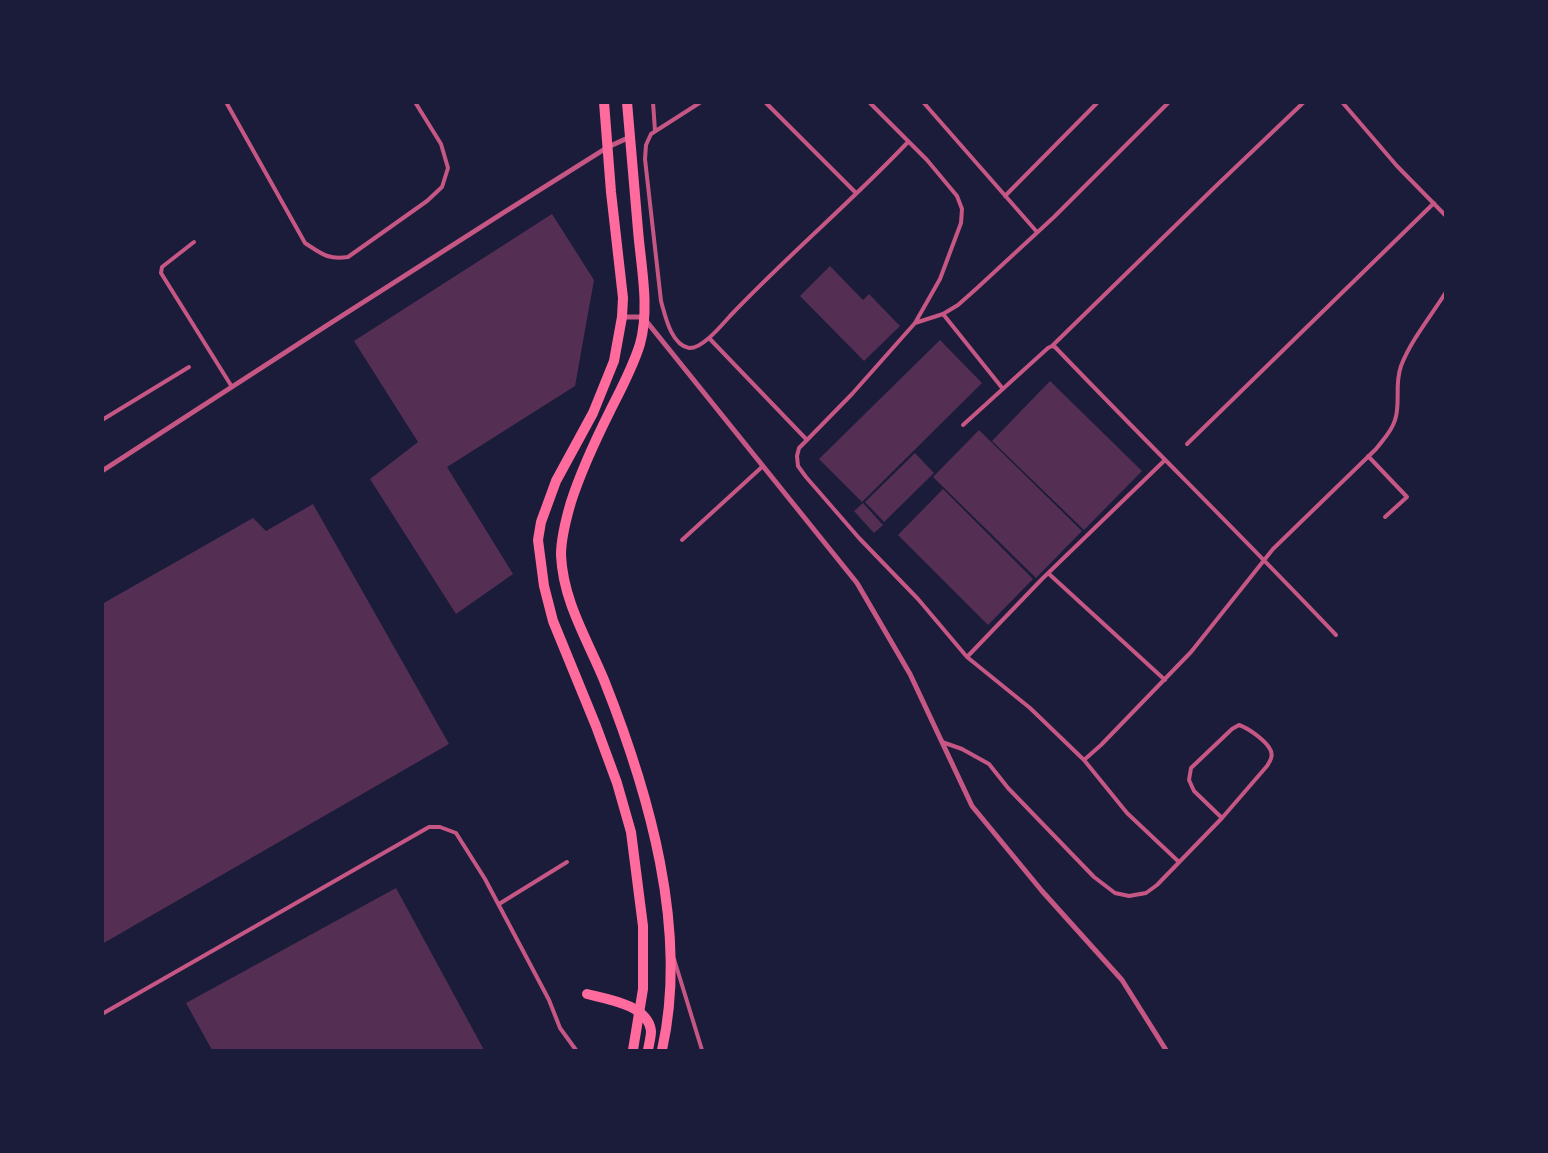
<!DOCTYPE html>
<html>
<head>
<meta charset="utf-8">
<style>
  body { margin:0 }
  #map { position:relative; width:1548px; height:1153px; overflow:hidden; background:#1b1b3a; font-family:Figtree,sans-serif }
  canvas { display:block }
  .frame { position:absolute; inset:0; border:104px solid #1b1b3a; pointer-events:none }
</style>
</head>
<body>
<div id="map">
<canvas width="1548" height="1153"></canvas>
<div class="frame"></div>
</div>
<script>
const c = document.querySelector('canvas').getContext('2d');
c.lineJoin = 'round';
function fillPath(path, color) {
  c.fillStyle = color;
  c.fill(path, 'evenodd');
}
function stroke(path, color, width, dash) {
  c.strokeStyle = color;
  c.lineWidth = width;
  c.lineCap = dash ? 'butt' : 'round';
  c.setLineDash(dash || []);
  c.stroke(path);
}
fillPath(new Path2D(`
  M 552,214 L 594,280 L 575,386 L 447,467 L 513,574 L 456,614 L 370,479 L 418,442 L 354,341 Z
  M 830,266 L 863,300 L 869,294 L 900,326 L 864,361 L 800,296 Z
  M 940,340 L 982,383 L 862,502 L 819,459 Z
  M 1050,381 L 1142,471 L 1084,530 L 992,441 Z
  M 979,430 L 1082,531 L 1036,578 L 933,477 Z
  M 915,453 L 934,473 L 884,522 L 865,502 Z
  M 943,489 L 1033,579 L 988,625 L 898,535 Z
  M 863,503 L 883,525 L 874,533 L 854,511 Z
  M 313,504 L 449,744 L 102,944 L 102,604 L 253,518 L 266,531 Z
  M 396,888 L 484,1050 L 212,1050 L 186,1003 Z`), '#542f53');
stroke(new Path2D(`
  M 226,102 L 305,243 C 322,254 328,260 348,257 L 427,201 L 442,187 L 448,168 L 441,144 L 415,102
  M 653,102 L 655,131
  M 701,102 L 651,134 L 646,145 L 645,159 L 661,301 C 665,315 671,345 689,348 C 702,349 721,326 730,316 C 787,256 851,202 908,142
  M 765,102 L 856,193
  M 923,102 L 1037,232
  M 1342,102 L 1397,166 L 1446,216
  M 1005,196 L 1098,102
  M 194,242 L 162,267 L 161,273 L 232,387
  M 943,314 L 1003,389
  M 915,323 L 943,314 L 958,305 L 976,289 L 1054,217 L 1169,102
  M 709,338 L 807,440 L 799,448 L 797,456 L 798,466 L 806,477 L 859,538 L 918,599 L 967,657 L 1030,708 L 1084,760 L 1127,813 L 1179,862
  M 1052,346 L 1217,185 L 1304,102
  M 102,420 L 189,367
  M 963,425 L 1048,348 L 1052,346 L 1055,347 C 1148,444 1244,538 1336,635
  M 807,440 L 852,394 L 915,323 L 940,279 L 961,223 L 962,209 L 957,196 L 927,160 L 869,102
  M 1187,444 L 1434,203
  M 1368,456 L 1407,497 L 1385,517
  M 682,540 L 763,466
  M 1048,573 L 1165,680
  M 967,657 L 1042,579 L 1165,460
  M 942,742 L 962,749 L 989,764 L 1008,788 L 1094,877 L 1115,893 L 1129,896 L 1146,893 L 1157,885 L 1222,818 L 1267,766 C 1270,761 1273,757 1271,751 C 1267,741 1248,728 1239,725 L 1232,729 L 1191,768 L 1189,780 L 1194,791 L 1222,818
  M 1084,760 L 1101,745 L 1191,652 L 1273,549 L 1376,449 C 1383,440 1392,431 1395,420 C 1401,402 1394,386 1401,366 C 1411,340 1431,316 1446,292
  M 499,904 L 567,862
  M 674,959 L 702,1050
  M 102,1014 L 429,827 L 440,827 L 456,833 L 485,879 L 549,1000 L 560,1028 L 576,1050`), '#c65784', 4);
stroke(new Path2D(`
  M 622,317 L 643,317 L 857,583 L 910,674 L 972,806 L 1042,891 L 1122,980 L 1166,1050
  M 102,471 L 326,326 L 503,213 L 608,147 L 630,137`), '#c65784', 5);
stroke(new Path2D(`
  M 604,102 L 611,192 L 623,298 L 622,317 L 614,361 L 593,413 L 556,481 L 541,522 L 538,540 L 544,586 L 553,621 L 596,726 L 617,783 L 631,832 L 643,926 L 643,989 L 633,1050
  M 627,102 C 631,145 634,188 638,230 C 641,267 650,308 640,344 C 633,367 621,389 610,411 C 595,441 581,471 571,502 C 566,519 561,537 561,555 C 563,601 587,639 604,680 C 649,793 689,930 662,1050
  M 587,994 C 607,999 648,1005 651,1031 C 651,1037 649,1044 648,1050`), '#ff6b9d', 10);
</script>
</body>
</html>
